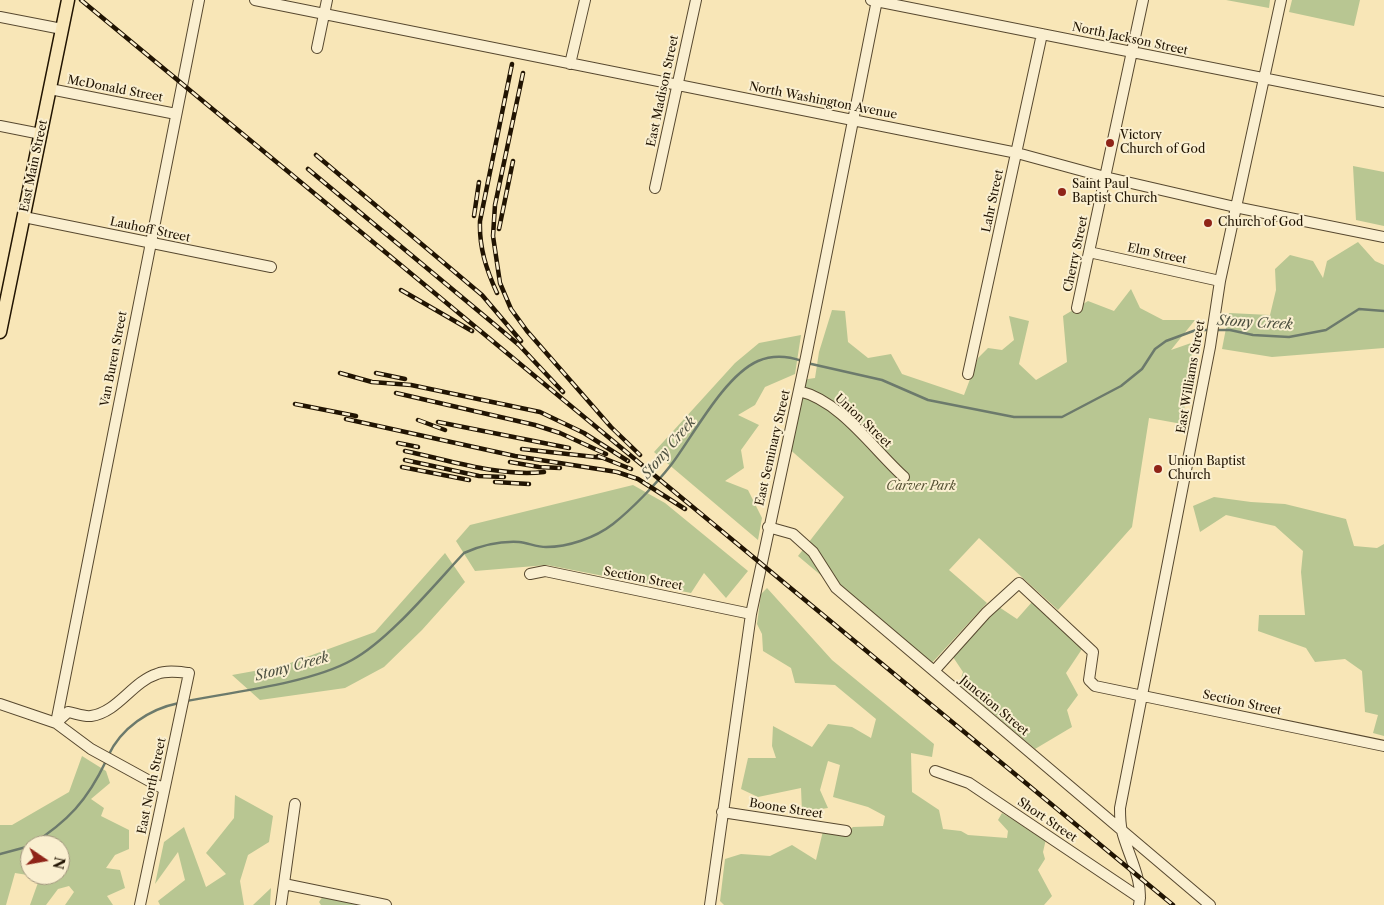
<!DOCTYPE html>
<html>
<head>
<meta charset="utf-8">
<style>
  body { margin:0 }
  #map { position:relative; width:1384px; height:905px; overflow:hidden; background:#f8e6b7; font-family:"Libre Caslon Text",serif }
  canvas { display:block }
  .north { position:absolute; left:20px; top:835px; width:50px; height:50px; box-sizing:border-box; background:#faefd0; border:1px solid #a3977e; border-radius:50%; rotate:102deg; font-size:14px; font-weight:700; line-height:20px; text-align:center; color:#211402 }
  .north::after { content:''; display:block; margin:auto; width:18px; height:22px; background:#8f2418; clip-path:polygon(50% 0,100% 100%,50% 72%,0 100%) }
</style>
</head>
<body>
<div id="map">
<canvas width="1384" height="905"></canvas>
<div class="north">N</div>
</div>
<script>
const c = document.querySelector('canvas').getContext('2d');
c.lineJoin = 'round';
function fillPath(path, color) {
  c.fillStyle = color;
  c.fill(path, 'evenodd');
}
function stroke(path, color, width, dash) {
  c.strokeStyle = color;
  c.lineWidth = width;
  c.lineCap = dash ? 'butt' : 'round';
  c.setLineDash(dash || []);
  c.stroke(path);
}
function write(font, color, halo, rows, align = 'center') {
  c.font = font + ' "Libre Caslon Text",serif';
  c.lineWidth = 4;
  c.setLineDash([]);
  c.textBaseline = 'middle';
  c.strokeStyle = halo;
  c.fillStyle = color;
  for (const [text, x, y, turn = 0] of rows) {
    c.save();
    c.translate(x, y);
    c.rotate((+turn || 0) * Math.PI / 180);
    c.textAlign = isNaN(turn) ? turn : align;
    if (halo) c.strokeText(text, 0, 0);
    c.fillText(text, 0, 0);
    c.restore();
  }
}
fillPath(new Path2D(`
  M 1226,0 L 1270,0 L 1269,8 Z
  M 1292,0 L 1360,0 L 1354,26 L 1289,12 Z
  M 1353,166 L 1384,172 L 1384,226 L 1356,220 Z
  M 1358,242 L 1375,261 L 1384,265 L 1384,348 L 1272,357 L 1222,349 L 1229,313 L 1270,315 L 1276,290 L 1275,269 L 1290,255 L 1313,261 L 1323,278 L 1327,261 Z
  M 1131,289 L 1140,308 L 1163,320 L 1195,320 L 1171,350 L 1194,342 L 1182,424 L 1149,418 L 1132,527 L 1058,610 L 979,538 L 949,570 L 987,603 L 929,666 L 798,556 L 844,497 L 786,446 L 801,380 L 815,378 L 819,352 L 832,310 L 845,311 L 848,342 L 868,358 L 891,354 L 902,374 L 964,395 L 978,358 L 988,348 L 1002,350 L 1014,340 L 1009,316 L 1029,321 L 1019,364 L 1036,380 L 1067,362 L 1063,316 L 1088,301 L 1114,311 Z
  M 801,335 L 795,374 L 765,387 L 755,405 L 738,415 L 759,425 L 741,450 L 744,468 L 725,481 L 748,490 L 762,518 L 758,540 L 654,452 L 735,363 L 759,343 Z
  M 633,485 L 665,503 L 748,571 L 726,598 L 704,573 L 691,593 L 547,565 L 475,571 L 456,541 L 470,525 Z
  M 1214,497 L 1251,502 L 1285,504 L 1346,519 L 1354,546 L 1377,548 L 1384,544 L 1384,736 L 1373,733 L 1378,715 L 1365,712 L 1362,671 L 1345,659 L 1315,662 L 1306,648 L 1258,631 L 1259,615 L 1305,615 L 1301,572 L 1303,551 L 1275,526 L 1226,515 L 1200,532 L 1193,506 Z
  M 445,553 L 465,582 L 422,630 L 384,667 L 345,688 L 260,700 L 232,675 L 282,666 L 375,632 Z
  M 767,588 L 832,660 L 934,744 L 932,757 L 911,753 L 912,792 L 939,810 L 943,829 L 961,831 L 968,835 L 1007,838 L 1008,831 L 998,820 L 1002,813 L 1046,839 L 1043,852 L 1045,859 L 1038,870 L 1052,896 L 1044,905 L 724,905 L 720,901 L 725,859 L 741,854 L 770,856 L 792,845 L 816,860 L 823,831 L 844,834 L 853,827 L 883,826 L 885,816 L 868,807 L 833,797 L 840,765 L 828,761 L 820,790 L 828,808 L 802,812 L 801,788 L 758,797 L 741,789 L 748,758 L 776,758 L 772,746 L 773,726 L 812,747 L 828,724 L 852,727 L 871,738 L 876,719 L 835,685 L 795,683 L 791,668 L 763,651 L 762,634 L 757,624 L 761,594 Z
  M 1032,602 L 1082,649 L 1066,673 L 1078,695 L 1067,710 L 1072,727 L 1035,749 L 959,684 L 963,672 L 953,657 L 999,607 L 1017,619 Z
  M 82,756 L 106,771 L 110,783 L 91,799 L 104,808 L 101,816 L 129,830 L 129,849 L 115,855 L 106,868 L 120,870 L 125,888 L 107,896 L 113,905 L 65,905 L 74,892 L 69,886 L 58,889 L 46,905 L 30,905 L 40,877 L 15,873 L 6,905 L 0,905 L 0,825 L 12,825 L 69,792 ZM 30,845 L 60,845 L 60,875 L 30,875 Z
  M 235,795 L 273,816 L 269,842 L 248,855 L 240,881 L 244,905 L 160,905 L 158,901 L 185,880 L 178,852 L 155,884 L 164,842 L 184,827 L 206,887 L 226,874 L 206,853 L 234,818 Z
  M 271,888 L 270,905 L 253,905 Z
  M 323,896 L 369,905 L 321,905 L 319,902 Z`), '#b8c692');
stroke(new Path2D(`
  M 1215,330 L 1230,330 L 1253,335 L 1289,337 L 1326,330 L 1359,309 L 1384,311
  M 807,363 L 882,380 L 928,400 L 1014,417 L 1062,417 L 1121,386 L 1142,369 L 1155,349 L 1166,341 L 1196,330 L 1210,330
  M 186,701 C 234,692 311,683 352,660 C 389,640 434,585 464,553 C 482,545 500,541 519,542 C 528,543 537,547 546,547 C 568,547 595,538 613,524 C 632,509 656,484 671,465 C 693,436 724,376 758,361 C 772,355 788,356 802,361
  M 108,756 C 121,728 149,709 179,703
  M 31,845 C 68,821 87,801 106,761
  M 0,854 L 30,846`), '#6c7a6c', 2.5);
const minor = new Path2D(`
  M 255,0 L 1017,153 L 1105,177 L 1235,207 L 1384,237
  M 871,0 L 1384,102
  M 0,17 L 62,29
  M 317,48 L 327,0
  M 570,64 L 585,0
  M 50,89 L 176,114
  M 0,126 L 41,134
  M 655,188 L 696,0
  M 24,217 L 271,267
  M 1089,252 L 1220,281
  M 1077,308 L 1143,0
  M 968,374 L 1042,34
  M 799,391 C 841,401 873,449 904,477
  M 768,527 L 793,534 L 813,552 L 836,588 L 1210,905
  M 530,574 L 545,571 L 751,614
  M 934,671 L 986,613 L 1019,583 L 1093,652 L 1089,680 L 1095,686 L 1384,746
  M 0,704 L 56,723 L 68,712 C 75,713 84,717 91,716 C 118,712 132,682 157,674 C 167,670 179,672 189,673 L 140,905
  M 935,771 L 969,783 L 1140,898
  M 164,789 L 91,749 L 56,723 L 199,0
  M 722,812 L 846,831
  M 284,884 L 386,905
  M 281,905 L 295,804
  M 710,905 L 751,614 L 806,357 L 877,0
  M 1139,905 C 1144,881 1128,855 1122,831 C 1120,824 1120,815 1120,808 L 1210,347 L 1220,281 L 1281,0`);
const major = new Path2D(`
  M 0,332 L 68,0`);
stroke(minor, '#57482f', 12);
stroke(major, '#211402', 15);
stroke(minor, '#faefd0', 10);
stroke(major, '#f8e6b7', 12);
const rail = new Path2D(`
  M 81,0 L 1173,905
  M 523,73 L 495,205 L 493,236 L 500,283 L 511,309 L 527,331 L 611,427 L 640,455
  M 316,155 L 482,295 L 521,341
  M 308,169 L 494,324 L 519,345 L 563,392
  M 474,216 L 479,182
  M 499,229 L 513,161
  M 401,290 L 472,331
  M 497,293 C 486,269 479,247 480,221 L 512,64
  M 340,373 L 372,382 L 411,385 L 540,412 L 584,433 L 628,461
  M 376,373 L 405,379
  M 396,393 L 535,425 L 560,433 L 606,454
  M 295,404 L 356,416
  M 346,419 L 515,456 L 617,472 L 638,479 L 685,509
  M 418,420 L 445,430
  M 438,422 L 569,448
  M 398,443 L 418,447
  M 522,449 L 604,458
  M 405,451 C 449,460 498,477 544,472
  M 598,456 L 631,469
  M 405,460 L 479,476 L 504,477
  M 510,462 L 539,467 L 560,468
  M 402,467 L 469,480
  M 495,482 L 529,484`);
stroke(rail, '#211402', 4.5);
stroke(rail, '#faefd0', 2.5, [8]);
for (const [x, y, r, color] of [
  [1110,143,5,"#8f2418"],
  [1062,192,5,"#8f2418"],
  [1208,223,5,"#8f2418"],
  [1158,469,5,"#8f2418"]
]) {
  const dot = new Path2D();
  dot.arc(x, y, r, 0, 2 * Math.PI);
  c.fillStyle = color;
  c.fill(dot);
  stroke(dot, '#faefd0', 2);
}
write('12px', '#211402', '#faefd0', [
  ["North Jackson Street",1130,39,12],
  ["McDonald Street",115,89,11],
  ["East Madison Street",663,91,-78],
  ["North Washington Avenue",823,101,11],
  ["East Main Street",34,166,-78],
  ["Lahr Street",993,201,-78],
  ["Lauhoff Street",150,230,12],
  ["Cherry Street",1076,254,-78],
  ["Elm Street",1157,254,12],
  ["Van Buren Street",114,359,-79],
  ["East Williams Street",1191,377,-80],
  ["Union Street",863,421,43],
  ["East Seminary Street",773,448,-77],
  ["Section Street",643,579,11],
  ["Section Street",1242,703,12],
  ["Junction Street",994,706,40],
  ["East North Street",152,786,-78],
  ["Boone Street",786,809,9],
  ["Short Street",1047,820,34]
]);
write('12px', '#211402', '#faefd0', [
  ["Victory",1120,136],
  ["Church of God",1120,150],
  ["Saint Paul",1072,185],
  ["Baptist Church",1072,199],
  ["Church of God",1218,223],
  ["Union Baptist",1168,462],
  ["Church",1168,476]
], 'left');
write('italic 12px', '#565234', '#faefd0', [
  ["Carver Park",921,487]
]);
write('italic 14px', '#4d5040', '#faefd0', [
  ["Stony Creek",1255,323,3],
  ["Stony Creek",669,448,-50],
  ["Stony Creek",292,667,-15]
]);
</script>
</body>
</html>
